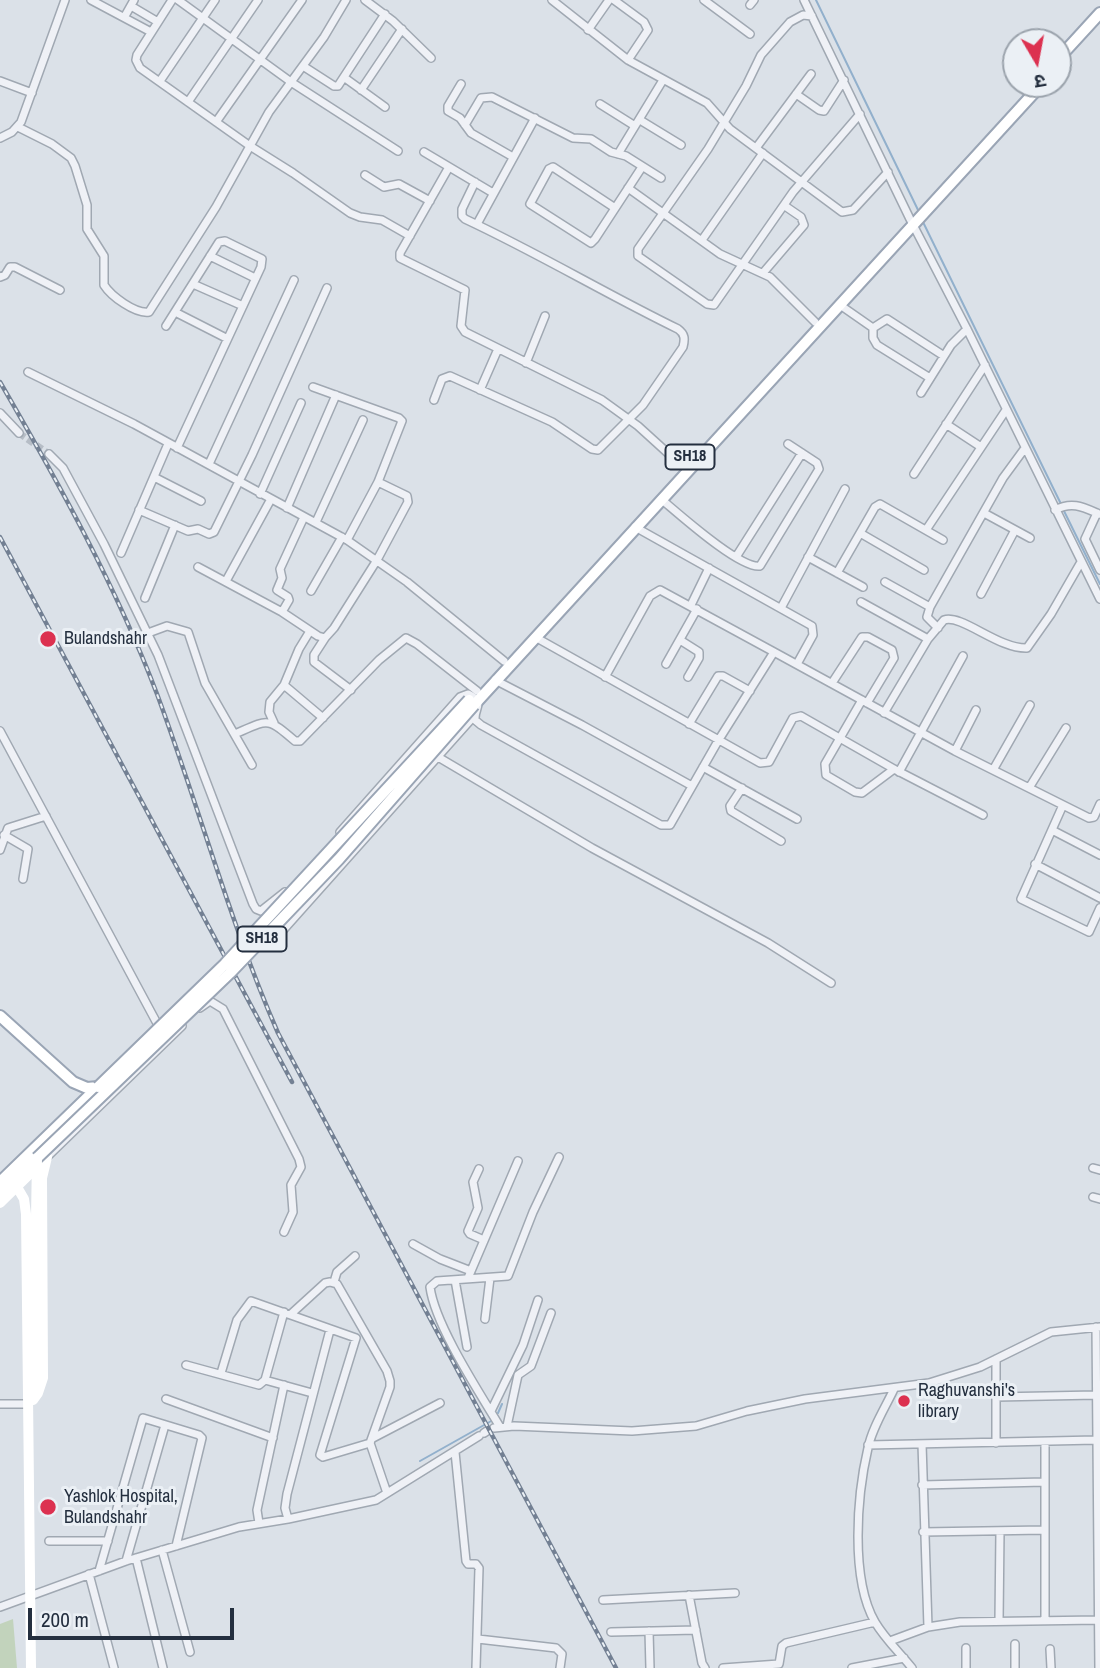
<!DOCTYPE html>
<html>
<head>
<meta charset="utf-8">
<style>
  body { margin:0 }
  #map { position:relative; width:1100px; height:1668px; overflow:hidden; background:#dbe1e8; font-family:"Archivo Narrow","Noto Sans Devanagari",sans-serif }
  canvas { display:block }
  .north { position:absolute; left:1002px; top:28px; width:70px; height:70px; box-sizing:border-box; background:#ebf0f5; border:2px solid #9ba3ac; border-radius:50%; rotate:170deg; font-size:19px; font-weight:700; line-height:28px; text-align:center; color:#242f3f }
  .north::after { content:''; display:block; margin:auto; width:24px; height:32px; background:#dc3150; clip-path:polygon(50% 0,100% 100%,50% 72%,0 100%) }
  .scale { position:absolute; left:28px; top:1608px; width:206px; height:32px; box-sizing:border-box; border:4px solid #242f3f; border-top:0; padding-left:9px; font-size:21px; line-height:24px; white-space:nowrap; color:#242f3f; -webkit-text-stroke:5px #ebf0f5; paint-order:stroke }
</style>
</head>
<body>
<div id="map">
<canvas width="1100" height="1668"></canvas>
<div class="north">उ</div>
<div class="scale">200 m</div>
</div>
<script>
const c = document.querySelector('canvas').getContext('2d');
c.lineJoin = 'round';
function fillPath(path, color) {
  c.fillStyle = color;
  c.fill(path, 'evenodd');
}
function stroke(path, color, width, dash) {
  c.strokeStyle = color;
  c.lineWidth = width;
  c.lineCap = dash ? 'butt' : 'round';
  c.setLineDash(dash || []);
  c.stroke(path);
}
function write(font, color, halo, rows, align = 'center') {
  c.font = font + ' "Archivo Narrow",sans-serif';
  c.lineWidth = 6;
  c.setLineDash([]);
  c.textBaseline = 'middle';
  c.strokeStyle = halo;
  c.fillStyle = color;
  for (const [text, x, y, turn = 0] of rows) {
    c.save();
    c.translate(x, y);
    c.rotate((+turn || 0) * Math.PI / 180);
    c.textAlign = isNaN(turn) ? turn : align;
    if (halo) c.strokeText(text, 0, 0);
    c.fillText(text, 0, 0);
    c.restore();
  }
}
fillPath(new Path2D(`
  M 13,1619 L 17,1668 L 0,1668 L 0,1624 Z`), '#c2d3bc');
stroke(new Path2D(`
  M 816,0 L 919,212
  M 922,220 L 1061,504
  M 1063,509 L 1100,584
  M 498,1413 L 502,1404
  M 420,1461 L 493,1420`), '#92b0cc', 2);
stroke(new Path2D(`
  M 19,433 L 49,454`), '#b6bdc6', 7, [7, 3.5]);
const street = new Path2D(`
  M 91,0 L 151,32
  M 172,0 L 137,55 L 136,60 L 140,68 L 250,146 L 293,173 L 350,213 L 360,217 L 382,220 L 410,236
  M 178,0 L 291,82 L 398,151
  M 365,0 L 393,21 L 431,58
  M 552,0 L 628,60 L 707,103 L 730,129 L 842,212 L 853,210 L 888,172
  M 614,0 L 644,22 L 648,30 L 628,60
  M 704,0 L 750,34
  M 804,0 L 910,219 L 967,329 L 1100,599
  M 750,5 L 754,0
  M 131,6 L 158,22
  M 125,16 L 134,0
  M 812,16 L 803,15 L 790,22 L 761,55 L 746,86 L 708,149 L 638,249 L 638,256 L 707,304 L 714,305 L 793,192 L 860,114
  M 588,30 L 609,0
  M 303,66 L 334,86 L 338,86 L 385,14
  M 345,78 L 385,107
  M 0,81 L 32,93
  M 160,81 L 215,0
  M 461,84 L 448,106 L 448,111 L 460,118 L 471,133 L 513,157
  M 361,90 L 402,29
  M 796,94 L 819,110 L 824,111 L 844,80
  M 188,102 L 258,0
  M 600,104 L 635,126
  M 640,120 L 681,145
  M 216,122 L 302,0
  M 465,125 L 481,98 L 492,97 L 573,138 L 591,139 L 611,152 L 626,156 L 661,178
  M 18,127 L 52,144 L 71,158 L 75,166 L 87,205 L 87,229 L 104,256 L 104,285 C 111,296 135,314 149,312 L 216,207 L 269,112 L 324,37 L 346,0
  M 0,138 L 12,132 L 21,122 L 65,0
  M 756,148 L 811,74
  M 424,152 L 493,193
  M 618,154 L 663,80
  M 449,167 L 400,253 L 400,258 L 465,290 L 461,326 L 465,332 L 602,400 L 638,426 L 682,466
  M 365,175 L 384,187 L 399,184 L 430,201
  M 628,188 L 720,254 L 770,277 L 815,322
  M 615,208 L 553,167 L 549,169 L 530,204 L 591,243 L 595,239 L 642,167
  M 477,224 L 535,118
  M 702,240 L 763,153
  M 210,256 L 255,278
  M 763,273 L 804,225 L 801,217 L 785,206
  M 0,277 L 5,275 L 10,267 L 15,267 L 60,290
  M 193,284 L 243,306
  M 840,305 L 873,328 L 887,319 L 944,356
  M 175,312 L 226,338
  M 166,326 L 219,242 L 225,241 L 262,259 L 261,267 L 177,448
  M 873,328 L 873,338 L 877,345 L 930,378
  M 526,363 L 545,316
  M 28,372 L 134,424 L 347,540 L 407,582 L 504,661
  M 313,387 L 399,418 L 402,421 L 378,482 L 347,540
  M 480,390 L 498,349
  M 921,393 L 951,345 L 967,329
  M 434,400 L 442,379 L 450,376 L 552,422 L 592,449 L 598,450 L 643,405 L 683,347 C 685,339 685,334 678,329 C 606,294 538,253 465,219 L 462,216 L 462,209 L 475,182
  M 0,413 L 19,433
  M 946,424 L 981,447
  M 49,454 L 63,468 L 104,544 L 158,655 L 253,904 L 256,909 L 261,911 L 285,892
  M 209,464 L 294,280
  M 914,474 L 985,365
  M 154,477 L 201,501
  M 260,494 L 301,403
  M 661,499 C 679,514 740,569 760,566 L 819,469 L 817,463 L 788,444
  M 287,508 L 336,395
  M 139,510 L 188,531 L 198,529 L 209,534 L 214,532 L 252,455 L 327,288
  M 1055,510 C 1072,501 1083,507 1099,514
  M 984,513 L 1030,538
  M 1097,513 L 1085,539 L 1100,570
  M 316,522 L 363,420
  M 635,527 L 812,626 L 813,635 L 797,664
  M 926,530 L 1006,410
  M 860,533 L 924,570
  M 121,553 L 168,444
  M 736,557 L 802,453
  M 808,557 L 863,587
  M 198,567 L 282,612 L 318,636 L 325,638 L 334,628 L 377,560 L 408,502 L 407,496 L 378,482
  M 837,573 L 875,507 L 880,504 L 943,540
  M 226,581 L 271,499
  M 885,582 L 930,607
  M 311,591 L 342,537
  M 981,594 L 1015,530
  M 145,598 L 175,525
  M 861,602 L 928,639
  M 691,605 L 709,568
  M 781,608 L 845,489
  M 282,612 L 289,600 L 288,597 L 277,590 L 282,578 L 280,569 L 304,517
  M 938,628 L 927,617 L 930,607 L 1003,478 L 1025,448
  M 148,633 L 167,626 L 188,632 L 205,683 L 252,765
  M 535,637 L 760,763 L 769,762 L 793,718 L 801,716 L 894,769 L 983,815
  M 325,638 L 314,655 L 314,662 L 351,690
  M 680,640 L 699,652 L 699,658 L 688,677
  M 774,652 L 955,751 L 1089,818 L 1094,817 L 1100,804
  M 666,664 L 697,609
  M 495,680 L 582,725 L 692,786
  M 832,683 L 862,637 L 868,637 L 892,650 L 894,658 L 867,703
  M 284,685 L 323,718
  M 862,700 L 825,764 L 826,775 L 855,792 L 862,793 L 894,769
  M 884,713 L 928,639 L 944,620 C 962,614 998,649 1027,648 L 1051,614 L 1081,562
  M 274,723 L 269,712 L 270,702 L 284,685 L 299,649 L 310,631
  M 689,724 L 718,676 L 723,676 L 750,691
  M 0,731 L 159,1027
  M 235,734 C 269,719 267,717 295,741 L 300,741 L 379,660 L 406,638 L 417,644 L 477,691
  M 955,751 L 976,710
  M 438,757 L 592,848 L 768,943 L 831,983
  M 703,767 L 797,819
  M 993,770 L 1030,705
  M 899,772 L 963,656
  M 742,788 L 730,806 L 731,811 L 781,841
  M 1029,788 L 1066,728
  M 1063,805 L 1021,899 L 1089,932 L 1100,908
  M 1052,830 L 1100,855
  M 340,832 L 460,697 L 468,694 C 486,703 474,707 475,720 L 481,725 L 661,825 L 670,825 L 718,741 L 774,652 L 660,590 L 650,596 L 605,677
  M 4,835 L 28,849 L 23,879
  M 0,850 L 8,828 L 46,816
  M 1035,864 L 1100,898
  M 269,946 L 475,715
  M 200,1008 L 210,1001 L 223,1009 L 299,1159 L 301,1167 L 291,1185 L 293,1212 L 284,1232
  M 47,1157 L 182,1026
  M 1093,1168 L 1100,1170
  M 479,1169 L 473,1182 L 478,1208 L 468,1231 L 470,1234 L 484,1240
  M 1093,1197 L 1100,1199
  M 413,1244 L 440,1259 L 471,1271
  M 468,1278 L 518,1161
  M 455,1280 L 467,1347
  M 334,1282 L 337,1272 L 355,1256
  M 291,1314 L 325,1283 L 330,1282 L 337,1284 L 387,1371 L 390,1381 L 390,1387 L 370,1443 L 387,1493
  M 485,1319 L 490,1278
  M 1096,1327 L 1099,1668
  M 186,1365 L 259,1385 L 265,1380 L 312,1393
  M 221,1373 L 237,1320 L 251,1301 L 356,1338 L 320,1455 L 323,1457 L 370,1443
  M 265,1380 L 284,1312
  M 894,1389 C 885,1408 872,1428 868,1448 C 857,1495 850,1578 875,1622 C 885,1639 900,1653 912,1668
  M 996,1397 L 1096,1395
  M 166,1399 L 273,1438
  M 0,1404 L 28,1404
  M 491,1411 L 523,1345 L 538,1300
  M 507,1426 L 518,1375 L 531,1366 L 551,1313
  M 500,1427 C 479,1392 435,1325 430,1287 L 437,1281 L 508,1276 L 533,1212 L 559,1157
  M 494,1428 L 514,1426 L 632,1431 L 696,1426 L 747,1411 L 805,1399 L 929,1383 L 980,1367 L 1051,1332 L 1100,1327
  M 484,1433 L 487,1431
  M 373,1438 L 440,1403
  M 1045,1442 L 1045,1621
  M 996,1443 L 996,1359
  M 922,1444 L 928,1627
  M 868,1445 L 1096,1440
  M 455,1452 L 466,1561 L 468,1564 L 476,1564 L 479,1568 L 476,1668
  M 922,1485 L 1044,1482
  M 288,1519 L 285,1508 L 287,1494 L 330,1330
  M 259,1523 L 257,1510 L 284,1385
  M 923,1532 L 1044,1530
  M 49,1541 L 108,1541
  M 162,1550 L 190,1652
  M 136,1558 L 163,1668
  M 126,1561 L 165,1425
  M 99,1571 L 143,1418 L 199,1435 L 202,1438 L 176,1546
  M 89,1574 L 114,1668
  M 689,1595 L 702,1663 L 705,1668
  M 603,1600 L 735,1593
  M 0,1607 L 126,1561 L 239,1527 L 288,1519 L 376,1500 L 479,1436
  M 999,1621 L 1000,1531
  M 649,1631 L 650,1668
  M 611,1632 L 696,1630
  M 478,1639 L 556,1648 L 562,1654 L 560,1668
  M 890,1641 L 928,1627 L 960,1622 L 1099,1620
  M 1015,1644 L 1015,1668
  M 966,1648 L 966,1668
  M 1050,1649 L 1051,1668
  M 723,1668 L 779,1664 L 782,1646 L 786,1643 L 875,1622
  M 852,1668 L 904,1658`);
const primary = new Path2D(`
  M 1058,59 L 1100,13
  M 474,705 L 1042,84
  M 0,1016 L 73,1082 L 87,1088 L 98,1087
  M 0,1182 L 98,1087
  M 0,1194 L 37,1158`);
stroke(street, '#a0a8b2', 10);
stroke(primary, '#9aa5b5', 14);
stroke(street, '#eff1f6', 7);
stroke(new Path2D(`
  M 17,1187 L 24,1199 L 26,1214 L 31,1668
  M 0,1203 L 40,1164
  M 33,1400 L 38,1393 L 43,1378 L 42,1178 L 47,1157`), '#fff', 10);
stroke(primary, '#fff', 10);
const rail = new Path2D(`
  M 0,382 C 58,482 116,586 157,694 C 199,807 230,923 278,1033 L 616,1668
  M 0,537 L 292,1082`);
stroke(rail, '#738093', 4.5);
stroke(rail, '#ebf0f5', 2, [5]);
const primaryBridge = new Path2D(`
  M 98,1087 L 225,964 L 469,700
  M 37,1158 L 230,973 L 339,859 L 474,705`);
stroke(primaryBridge, '#9aa5b5', 14, []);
stroke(new Path2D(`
  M 33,1395 L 37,1158`), '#fff', 10);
stroke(primaryBridge, '#fff', 10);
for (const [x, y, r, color] of [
  [48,639,9,"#dc3150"],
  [904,1401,7,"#dc3150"],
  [48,1507,9,"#dc3150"]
]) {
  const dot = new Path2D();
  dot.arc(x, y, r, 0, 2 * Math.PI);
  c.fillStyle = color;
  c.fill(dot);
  stroke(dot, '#ebf0f5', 2.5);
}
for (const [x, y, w] of [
  [690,457,49],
  [262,939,49]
]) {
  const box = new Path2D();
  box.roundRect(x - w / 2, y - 12.5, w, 25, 5);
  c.fillStyle = '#ebf0f5';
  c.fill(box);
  stroke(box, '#242f3f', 2);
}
write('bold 16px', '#242f3f', null, [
  ["SH18",690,457],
  ["SH18",262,939]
]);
write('18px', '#242f3f', '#ebf0f5', [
  ["Bulandshahr",64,639],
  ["Raghuvanshi's",918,1391],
  ["library",918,1412],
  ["Yashlok Hospital,",64,1497],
  ["Bulandshahr",64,1518]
], 'left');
</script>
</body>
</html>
